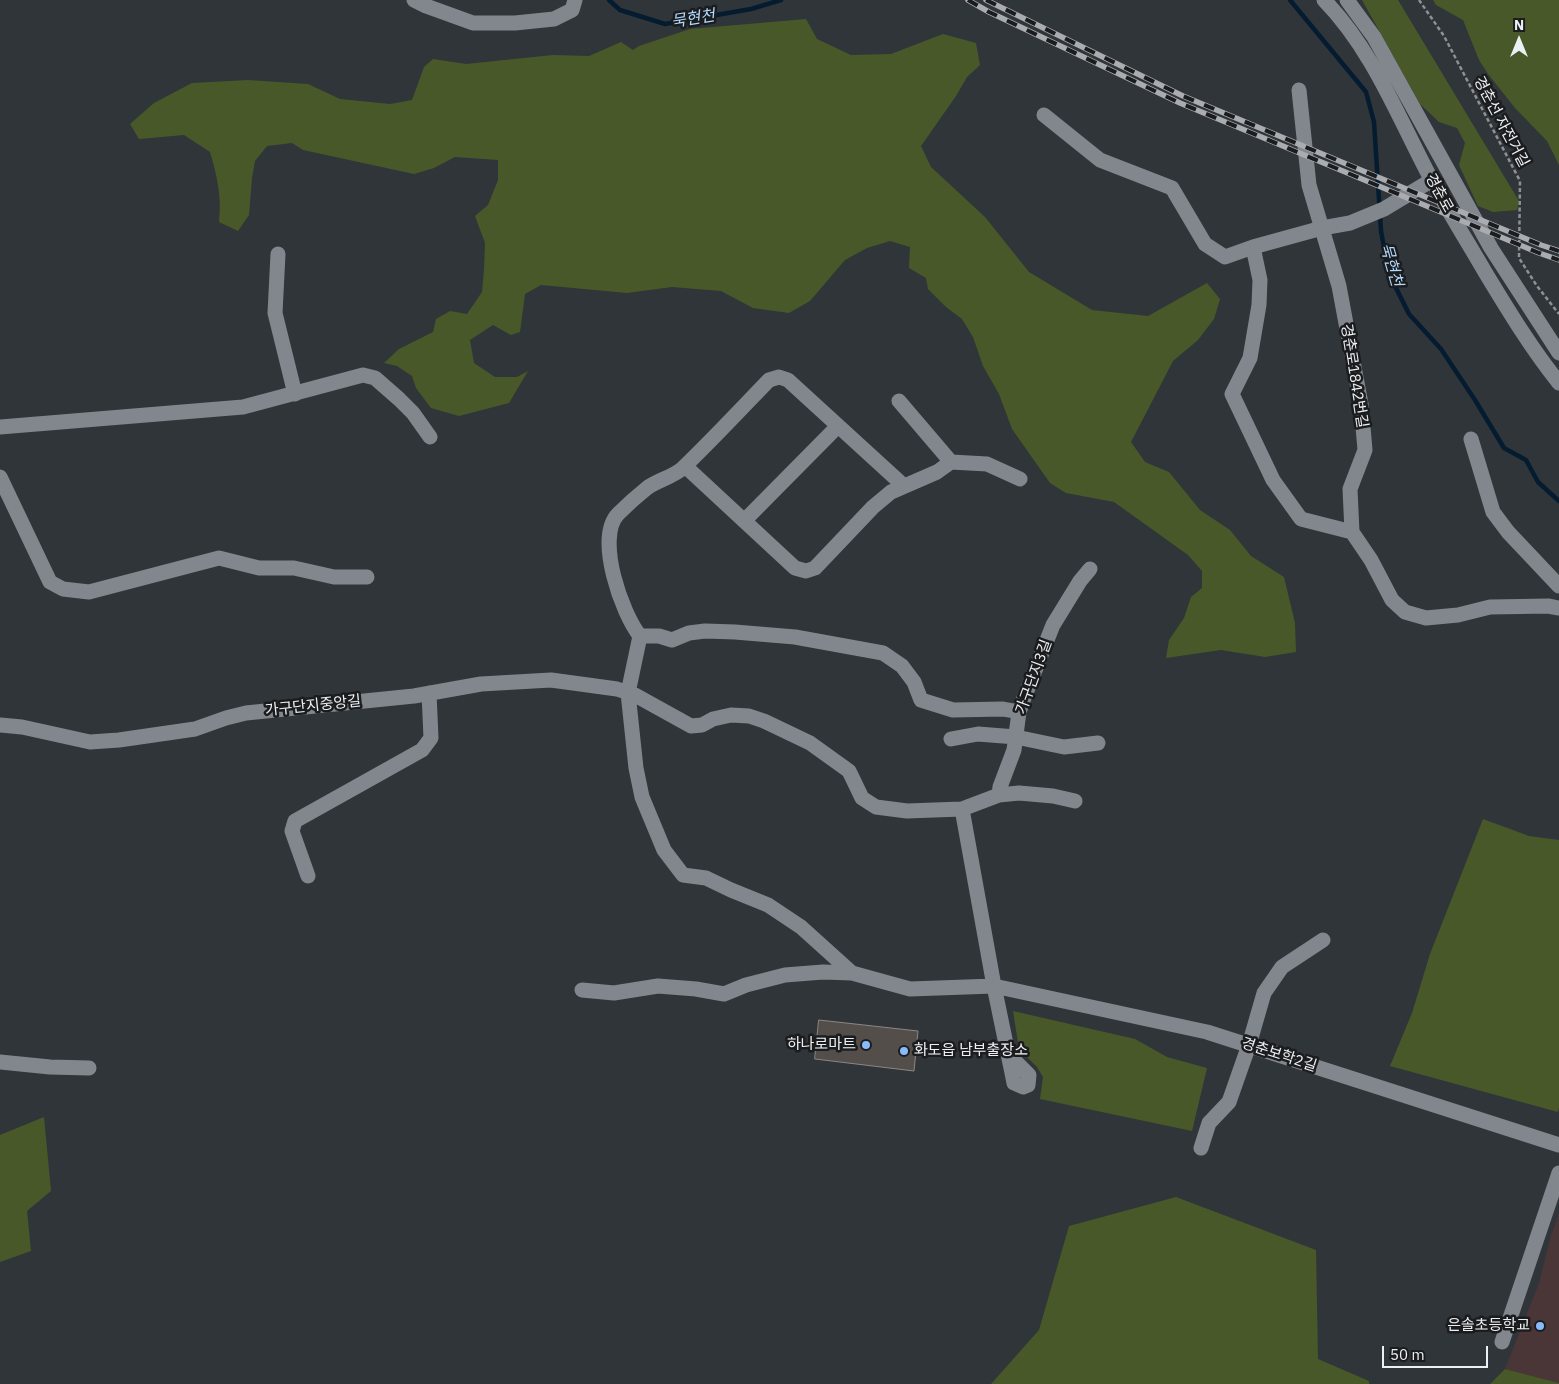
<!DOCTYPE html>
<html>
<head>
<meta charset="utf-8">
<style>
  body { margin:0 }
  #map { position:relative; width:1559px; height:1384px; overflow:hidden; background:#30353a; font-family:"IBM Plex Sans",sans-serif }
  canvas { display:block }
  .north { position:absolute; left:1494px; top:15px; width:50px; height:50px; -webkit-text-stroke:4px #1a1c1e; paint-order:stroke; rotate:0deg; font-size:14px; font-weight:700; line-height:20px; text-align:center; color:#edf0f3 }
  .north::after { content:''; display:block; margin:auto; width:18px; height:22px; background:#edf0f3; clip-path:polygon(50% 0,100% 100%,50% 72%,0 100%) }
  .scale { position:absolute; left:1382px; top:1346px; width:106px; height:22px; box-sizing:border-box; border:2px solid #edf0f3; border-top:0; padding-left:6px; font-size:15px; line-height:18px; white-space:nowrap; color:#edf0f3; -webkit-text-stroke:4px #1a1c1e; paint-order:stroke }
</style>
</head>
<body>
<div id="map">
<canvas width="1559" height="1384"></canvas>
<div class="north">N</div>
<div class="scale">50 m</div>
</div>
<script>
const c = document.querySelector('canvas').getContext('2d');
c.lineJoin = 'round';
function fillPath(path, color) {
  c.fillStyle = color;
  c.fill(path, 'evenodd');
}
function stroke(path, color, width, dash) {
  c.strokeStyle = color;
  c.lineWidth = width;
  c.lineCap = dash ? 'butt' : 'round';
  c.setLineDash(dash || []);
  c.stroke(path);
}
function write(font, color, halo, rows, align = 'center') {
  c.font = font + ' "IBM Plex Sans","Noto Sans KR",sans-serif';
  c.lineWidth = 5;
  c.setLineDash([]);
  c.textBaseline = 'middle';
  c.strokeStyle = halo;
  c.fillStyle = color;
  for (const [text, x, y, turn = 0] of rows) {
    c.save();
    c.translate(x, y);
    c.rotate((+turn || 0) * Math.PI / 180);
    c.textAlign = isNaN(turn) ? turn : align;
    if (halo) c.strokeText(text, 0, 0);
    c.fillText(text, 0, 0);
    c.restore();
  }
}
fillPath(new Path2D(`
  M 1559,1214 L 1559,1383 L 1505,1369 L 1539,1283 L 1551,1235 Z`), '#4a3636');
fillPath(new Path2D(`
  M 1362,0 L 1398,0 L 1519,201 L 1517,210 L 1493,212 L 1478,206 L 1459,165 L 1465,143 L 1457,128 L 1439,122 L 1420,104 Z
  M 1433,0 L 1559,0 L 1559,165 L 1547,141 L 1515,108 L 1488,74 L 1479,60 L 1463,20 L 1436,5 Z
  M 806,19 L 817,39 L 851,55 L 891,54 L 943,34 L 976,43 L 980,65 L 967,77 L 956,96 L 921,146 L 931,167 L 985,217 L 1029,272 L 1092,310 L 1148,316 L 1207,283 L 1220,299 L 1214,319 L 1198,340 L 1173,361 L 1131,442 L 1145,462 L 1169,472 L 1200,510 L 1230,530 L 1251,556 L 1284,577 L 1295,623 L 1296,652 L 1265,657 L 1221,650 L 1166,658 L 1169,640 L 1184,618 L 1191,597 L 1202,588 L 1202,571 L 1188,555 L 1114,502 L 1066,493 L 1050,483 L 1012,429 L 999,394 L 983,366 L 973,337 L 962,319 L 946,307 L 928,289 L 926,278 L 909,268 L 910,247 L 890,241 L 867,248 L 845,260 L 810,301 L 789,313 L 753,308 L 721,291 L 672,287 L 627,293 L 541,285 L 525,294 L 520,332 L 511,335 L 493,325 L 470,340 L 474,363 L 495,377 L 517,377 L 528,371 L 509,403 L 459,416 L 431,408 L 416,388 L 412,376 L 397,366 L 384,363 L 399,349 L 433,332 L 436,319 L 450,311 L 467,314 L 482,292 L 484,270 L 485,243 L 475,216 L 488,205 L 498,180 L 498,160 L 455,157 L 434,168 L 414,174 L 303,150 L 292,143 L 267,146 L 255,161 L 252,178 L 249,215 L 238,231 L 219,222 C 222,197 217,176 210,152 L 184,135 L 139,139 L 130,124 L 154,103 L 192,83 L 248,80 L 308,84 L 340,99 L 390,104 L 412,100 L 424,67 L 433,59 L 466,64 L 553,55 L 589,56 L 621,42 L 633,50 L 639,46 L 690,29 Z
  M 1483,819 L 1529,836 L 1559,840 L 1559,1107 L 1558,1112 L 1390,1066 L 1412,1013 L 1430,954 Z
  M 1013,1011 L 1135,1039 L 1167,1057 L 1207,1068 L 1192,1131 L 1040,1099 L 1043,1077 L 1037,1067 L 1019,1049 Z
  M 44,1117 L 51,1191 L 27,1211 L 31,1251 L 0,1262 L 0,1135 Z
  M 1176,1197 L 1316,1250 L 1318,1359 L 1369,1381 L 1369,1384 L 991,1384 L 1039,1330 L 1069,1226 Z
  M 1505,1369 L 1559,1383 L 1559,1384 L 1490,1384 Z`), '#495829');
stroke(new Path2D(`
  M 609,0 L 620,10 L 665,24 L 751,9 L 781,0
  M 1290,0 L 1366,92 L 1374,122 L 1381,231 L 1389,274 L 1409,314 L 1441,349 L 1475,400 L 1504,448 L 1526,460 L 1538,482 L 1559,501`), '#051c30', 4.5);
const building = new Path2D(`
  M 819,1020 L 918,1031 L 914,1071 L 815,1059 Z`);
fillPath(building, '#544e4a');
stroke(building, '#8d8681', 1);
stroke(new Path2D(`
  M 1419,0 L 1444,36 L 1520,181 L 1519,258 L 1537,286 L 1559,314`), '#8d9195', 2.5, [4, 2.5]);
stroke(new Path2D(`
  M 414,0 L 426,6 L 473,23 L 515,23 L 554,19 L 572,10 L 575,0
  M 1324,0 C 1373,50 1399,119 1431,179 C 1448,211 1467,241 1485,272 C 1508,310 1531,348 1559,383
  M 1347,0 L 1374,37 L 1491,248 L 1559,353
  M 1299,90 L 1309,185 L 1339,286 L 1361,404 L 1365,450 L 1350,489 L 1352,532 L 1371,560 L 1392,600 L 1405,612 L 1426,618 L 1458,615 L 1490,607 L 1548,606 L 1559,608
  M 1044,115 L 1100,160 L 1172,188 L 1205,244 L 1225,257 L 1253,247 L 1322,228 L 1350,223 L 1384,209 L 1432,180
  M 1253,247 L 1260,280 L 1259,305 L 1250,358 L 1232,394 L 1273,480 L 1301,519 L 1352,532
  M 278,254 L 275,313 L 295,394
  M 899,401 L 951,462
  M 0,427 L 243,407 L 363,375 L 375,378 L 399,399 L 413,413 L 430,437
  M 1471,439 L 1493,512 L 1508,532 L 1559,586
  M 685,466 L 795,568 L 806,571 L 815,568 L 873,507 L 891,492 L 937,472 L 951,462 L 987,464 L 1020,479
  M 0,477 L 50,582 L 63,589 L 89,592 L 219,558 L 259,568 L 294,568 L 334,577 L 367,577
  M 904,486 L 788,380 L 779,377 L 769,380 C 741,409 713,439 683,468 C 673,477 658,480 647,488 C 637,496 627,505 618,514 C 595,538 622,614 640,636 L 659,636 L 672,640 L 689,633 L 705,631 L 735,632 L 795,637 L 883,653 L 902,666 L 914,682 L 921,700 L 953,710 L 1003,709 L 1019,712
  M 744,521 L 838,426
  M 640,636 L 628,693 L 636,768 L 642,797 L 664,850 L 683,875 L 706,878 L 731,890 L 768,905 L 801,927 L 852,973
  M 0,725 L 22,727 L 90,742 L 119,740 L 195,729 L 226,718 L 246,713 L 414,696 L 481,684 L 551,680 L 617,689 L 635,695 L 691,726 L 702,725 L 713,719 L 731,715 L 749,716 L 764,721 L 810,743 L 849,771 L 862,798 L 876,807 L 907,811 L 962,809 L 999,795 L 1019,793 L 1053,796 L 1075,801
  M 951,739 L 978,734 L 1016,737 L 1064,747 L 1098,743
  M 999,795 L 1000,787 L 1014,750 L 1019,712 L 1024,698 L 1053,625 L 1080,581 L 1090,569
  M 962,809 L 994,986 L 1012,1073 L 1014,1083 L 1023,1087 L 1028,1085 L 1029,1075 L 1008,1054
  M 308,876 L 292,831 L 295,821 L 422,750 L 431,738 L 429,693
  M 582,990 L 614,993 L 658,986 L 696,989 L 724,994 L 746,985 L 785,975 L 823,972 L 852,973 L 910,989 L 994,986 L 1207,1032 L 1559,1145
  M 0,1062 L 50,1067 L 89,1068
  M 1201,1148 L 1209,1123 L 1229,1102 L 1249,1045 L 1264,993 L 1282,967 L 1323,940
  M 1502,1342 L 1559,1173`), '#82878e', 15);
const rail = new Path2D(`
  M 968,0 L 989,12 L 1180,103 L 1539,253 L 1559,260
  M 986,0 L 1183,96 L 1541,245 L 1559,251`);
stroke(rail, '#a9adb1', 5.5);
stroke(rail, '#1a1c1e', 4, [11]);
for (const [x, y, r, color] of [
  [866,1045,5,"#87bbfb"],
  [904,1051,5,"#87bbfb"],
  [1540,1326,5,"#87bbfb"]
]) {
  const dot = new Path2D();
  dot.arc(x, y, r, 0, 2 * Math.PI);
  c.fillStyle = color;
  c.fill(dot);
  stroke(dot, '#1a1c1e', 2);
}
write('15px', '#edf0f3', '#1a1c1e', [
  ["경춘선 자전거길",1501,122,62],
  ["경춘로",1439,193,61],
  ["경춘로1842번길",1354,376,81],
  ["가구단지3길",1034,677,-70],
  ["가구단지중앙길",313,706,-6],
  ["경춘보학2길",1279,1055,18]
]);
write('15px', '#edf0f3', '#1a1c1e', [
  ["하나로마트",856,1045],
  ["화도읍 남부출장소",914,1051,"left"],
  ["은솔초등학교",1530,1326]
], 'right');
write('italic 16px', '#b1d9fe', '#1a1c1e', [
  ["묵현천",693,19,-9],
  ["묵현천",1391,265,74]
]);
</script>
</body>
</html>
